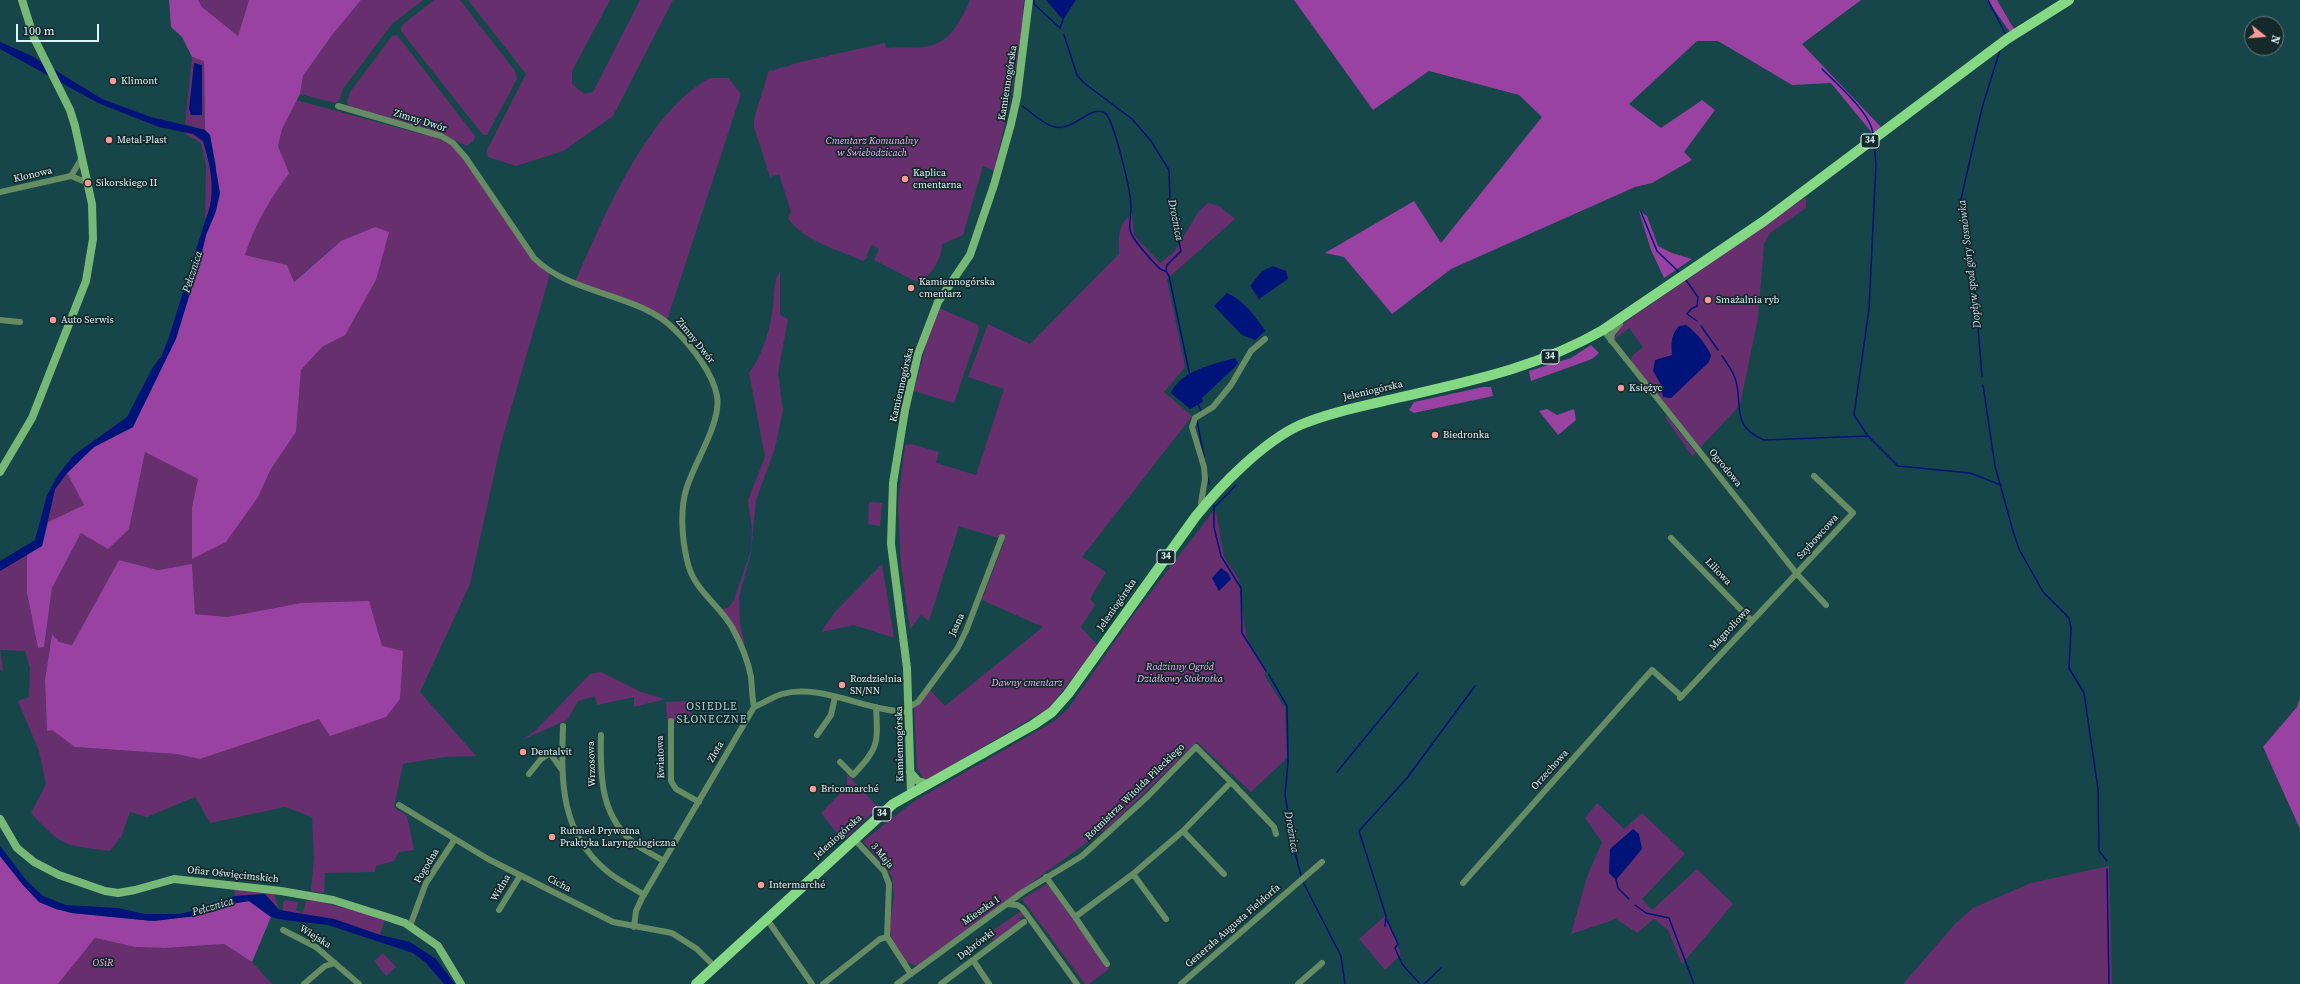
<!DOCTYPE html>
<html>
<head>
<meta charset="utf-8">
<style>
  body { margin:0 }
  #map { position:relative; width:2300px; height:984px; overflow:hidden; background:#16464a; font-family:"Source Serif 4",serif }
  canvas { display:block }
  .north { position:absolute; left:2244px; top:16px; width:40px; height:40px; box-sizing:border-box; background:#15282a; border:1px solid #657a7c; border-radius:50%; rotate:107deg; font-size:11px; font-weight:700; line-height:16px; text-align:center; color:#ddf5f7 }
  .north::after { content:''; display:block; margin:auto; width:14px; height:18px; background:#f59c96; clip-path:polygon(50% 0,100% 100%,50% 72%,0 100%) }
  .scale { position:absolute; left:16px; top:24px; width:83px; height:18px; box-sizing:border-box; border:2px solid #ddf5f7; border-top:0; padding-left:5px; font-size:12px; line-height:14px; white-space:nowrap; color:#ddf5f7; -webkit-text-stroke:3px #15282a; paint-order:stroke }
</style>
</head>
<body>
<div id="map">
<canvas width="2300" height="984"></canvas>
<div class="north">N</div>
<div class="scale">100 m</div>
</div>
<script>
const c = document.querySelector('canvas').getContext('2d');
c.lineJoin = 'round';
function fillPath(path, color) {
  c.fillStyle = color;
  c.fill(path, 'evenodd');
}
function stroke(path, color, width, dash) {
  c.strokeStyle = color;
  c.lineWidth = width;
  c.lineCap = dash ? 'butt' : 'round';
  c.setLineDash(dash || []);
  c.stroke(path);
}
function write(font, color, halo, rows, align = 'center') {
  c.font = font + ' "Source Serif 4",serif';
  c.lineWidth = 3.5;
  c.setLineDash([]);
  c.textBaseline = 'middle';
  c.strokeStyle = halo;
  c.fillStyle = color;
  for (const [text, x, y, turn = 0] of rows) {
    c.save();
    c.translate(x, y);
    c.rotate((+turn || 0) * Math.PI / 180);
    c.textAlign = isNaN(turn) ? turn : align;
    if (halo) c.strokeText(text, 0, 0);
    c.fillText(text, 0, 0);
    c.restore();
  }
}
fillPath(new Path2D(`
  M 198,0 L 249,0 L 238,36 L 202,7 Z
  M 361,0 L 423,0 L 392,24 L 343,89 L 340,99 L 335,103 L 300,94 L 303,76 L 332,35 Z
  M 434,0 L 460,0 L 515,71 L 517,79 L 487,135 L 483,135 L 401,31 L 402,25 Z
  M 468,0 L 610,0 L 572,71 L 572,84 L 584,94 L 593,92 L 640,0 L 673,0 L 613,116 L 563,151 L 516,166 L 488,157 L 487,150 L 526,74 Z
  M 970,0 L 1024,0 C 1021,58 1007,114 994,171 L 983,166 L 963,235 L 942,244 C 942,258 931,278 917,282 L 874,260 L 879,249 L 872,245 L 866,256 L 868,257 L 863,261 C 839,250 803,241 788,218 L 791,212 L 779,174 L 770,177 L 754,127 L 754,119 L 769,70 L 773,71 L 782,67 L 786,67 L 796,63 L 885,43 L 886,48 C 919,46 940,54 959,22 C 963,15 967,8 970,0 Z
  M 397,35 L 475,136 L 474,140 L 467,146 L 432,130 L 350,107 L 347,102 L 350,92 L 392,36 Z
  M 192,57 L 204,60 L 205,130 L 185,124 Z
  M 710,78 L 728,78 L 741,94 L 667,320 L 575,282 C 604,218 646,112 710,78 Z
  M 296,100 L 425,135 L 425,132 L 456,147 L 535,261 L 550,274 L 501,443 L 470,584 L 420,692 L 476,756 L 444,757 L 403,764 L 394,807 L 407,816 L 414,850 L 399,852 L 394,861 L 376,866 L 375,872 L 325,873 L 324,893 L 311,891 L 314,858 L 312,817 L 285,807 L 210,823 L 195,797 L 147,817 L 130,812 L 121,837 L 110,851 C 65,845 63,848 31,813 L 46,784 L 39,751 L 18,701 L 29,697 L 30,668 L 25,651 L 0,650 L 3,670 L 0,670 L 0,571 L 27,554 L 27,593 L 38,648 L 44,647 L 52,588 L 81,533 L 129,529 L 145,452 L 199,479 L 192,507 L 258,497 L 271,469 L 296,432 L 301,370 L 322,347 L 345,334 L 341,241 L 293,282 L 287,265 L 245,255 C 255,224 270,199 288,173 L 278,146 L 282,129 ZM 119,560 L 158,570 L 192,564 L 195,614 L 227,617 L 301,603 L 382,646 L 319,718 L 200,759 L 176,754 L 76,747 L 52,730 L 47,730 L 45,680 L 52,634 L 59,642 L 72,645 Z
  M 183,132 L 193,134 L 203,141 C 211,167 217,195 205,221 L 206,165 L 201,143 Z
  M 1806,197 L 1806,208 L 1770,233 L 1764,244 L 1758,318 L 1740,405 L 1700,448 L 1631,361 L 1632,356 L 1643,347 L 1629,328 L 1614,340 L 1621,325 Z
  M 1208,203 L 1219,206 L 1235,219 L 1167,279 L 1185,367 L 1164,392 L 1192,416 L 1082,557 L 1106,572 L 1090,599 L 1095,605 L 1081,627 L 1098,646 L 1049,708 L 925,781 L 917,768 L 914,707 L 929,689 L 945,706 L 1043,627 L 982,600 L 1005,540 L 959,526 L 929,621 L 921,615 L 910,629 L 901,565 L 898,504 L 905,445 L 911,444 L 939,452 L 936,463 L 976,475 L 1004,389 L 968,377 L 988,324 L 1030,344 L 1119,254 C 1119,237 1117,225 1132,214 L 1134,235 L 1160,263 L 1174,252 L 1199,211 Z
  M 780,271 L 780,315 L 788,319 L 778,373 L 783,410 L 775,448 L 756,500 L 751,552 L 739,598 L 740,623 L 748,662 L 721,610 L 729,607 L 734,600 L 751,550 L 752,529 L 748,500 L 765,457 L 749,373 C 761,357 769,334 772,313 C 775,298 772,285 780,271 Z
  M 939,308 L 978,325 L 979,330 L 954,403 L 914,391 L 930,330 Z
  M 1667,416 L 1696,453 L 1692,456 L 1665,417 Z
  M 67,473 L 84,505 L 48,522 L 55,489 Z
  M 869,502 L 882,503 L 880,526 L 868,524 Z
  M 1216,511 L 1224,557 L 1239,579 L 1244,623 L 1248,641 L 1267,671 L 1264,675 L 1285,708 L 1287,758 L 1251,792 L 1197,742 L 1111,825 L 918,965 L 914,965 L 907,962 L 892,940 L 889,929 L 894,896 L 892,876 L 863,841 L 916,800 L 1053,722 L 1068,709 L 1134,614 L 1212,513 Z
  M 882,564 L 894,638 L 854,625 L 821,632 L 835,612 Z
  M 601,672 L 641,692 L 665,699 L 634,707 L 634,697 L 597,705 L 595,696 L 578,701 L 567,720 L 522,740 L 535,731 L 590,674 Z
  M 690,701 L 691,720 L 667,721 L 666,702 Z
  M 847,774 L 878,807 L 843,841 L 821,813 L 847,787 Z
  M 1597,803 L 1624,829 L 1642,813 L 1685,854 L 1642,899 L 1652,910 L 1697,869 L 1733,904 L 1682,964 L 1668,930 L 1654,919 L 1637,933 L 1616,919 L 1571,934 L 1587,877 L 1602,842 L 1585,818 Z
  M 2109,866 L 2112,984 L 1903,984 L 1955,924 L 1973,908 L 2031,883 Z
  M 1047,884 L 1109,969 L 1089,984 L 1085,984 L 1022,899 Z
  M 234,889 L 274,894 L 279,909 L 265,894 L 235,896 Z
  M 310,899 L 385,919 L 380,935 L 334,919 L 283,912 L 283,902 L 286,900 L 302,903 L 298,903 L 296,910 L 303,913 L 306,901 Z
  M 1021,911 L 1025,918 L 1023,916 L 1019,918 L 1021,921 L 994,942 L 988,934 Z
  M 1385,916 L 1401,954 L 1385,970 L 1359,939 Z
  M 95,938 L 135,947 L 165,948 L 224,944 L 252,962 L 272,984 L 58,984 Z
  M 383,953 L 396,967 L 386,976 L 374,961 Z`), '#682f6e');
fillPath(new Path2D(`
  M 169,0 L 198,0 L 202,7 L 238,36 L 249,0 L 361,0 L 332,35 L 303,76 L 300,94 L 282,129 L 278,146 L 289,173 C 270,199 255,224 245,255 L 287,265 L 294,282 L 341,241 L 375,227 L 389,232 L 376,280 L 345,335 L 322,347 L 301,370 L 296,432 L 271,469 L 258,497 L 226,542 L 192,559 L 192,507 L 198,479 L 145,452 L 129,529 L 108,549 L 81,533 L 52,588 L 44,647 L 38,648 L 27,593 L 27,554 L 42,546 L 48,522 L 84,505 L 67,473 L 94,447 L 133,427 L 199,264 L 206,235 L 216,211 L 216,166 L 210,135 L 205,130 L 204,61 L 192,57 L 182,37 L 171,27 Z
  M 1294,0 L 1861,0 L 1802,44 L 1881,127 L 1873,134 L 1831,83 L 1792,85 L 1718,41 L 1697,41 L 1629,104 L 1661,128 L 1702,100 L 1715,110 L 1684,152 L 1692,160 L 1652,183 L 1635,187 L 1451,269 L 1392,314 L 1344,257 L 1325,253 L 1414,201 L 1441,243 L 1542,117 L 1519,95 L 1429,71 L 1373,110 Z
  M 1987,0 L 1997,0 L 2014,29 L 2010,32 Z
  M 1639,211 L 1647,216 L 1658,246 L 1672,253 L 1692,259 L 1664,278 L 1651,250 Z
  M 1591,345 L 1599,353 L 1592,359 L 1531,381 L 1529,371 L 1571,358 Z
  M 1483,387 L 1491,387 L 1493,396 L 1414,413 L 1409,410 L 1414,402 Z
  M 1547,409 L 1557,415 L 1574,409 L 1576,420 L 1558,435 L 1539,411 Z
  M 119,560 L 158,570 L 192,564 L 195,614 L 227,617 L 301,603 L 369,601 L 382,646 L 403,651 L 400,699 L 386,717 L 330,736 L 319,719 L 200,759 L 176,754 L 75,747 L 52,730 L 47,731 L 45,680 L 52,634 L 59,642 L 72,645 Z
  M 2300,698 L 2300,829 L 2263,747 L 2297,707 Z
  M 0,856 L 23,885 L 39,902 L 56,909 L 72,913 L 153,921 L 196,916 L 224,908 L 230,904 L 249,901 L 271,917 L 252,962 L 224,944 L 165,948 L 135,947 L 95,938 L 58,984 L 0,984 Z`), '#9942a2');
fillPath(new Path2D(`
  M 1046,0 L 1076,0 L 1063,20 Z
  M 0,42 L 32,56 L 102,99 L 151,117 L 205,130 L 210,135 L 220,193 L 216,211 L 206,235 L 199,264 L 176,339 L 133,427 L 94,447 L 67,473 L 55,489 L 42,546 L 0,571 L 0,561 L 35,540 L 47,495 L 58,475 L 74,455 L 127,417 L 153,367 L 161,357 L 169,337 L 205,221 C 217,195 211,167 203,141 L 193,134 L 159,127 L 98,103 L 0,49 Z
  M 194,63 L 202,65 L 202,115 L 191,115 L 189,109 Z
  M 1273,266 L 1286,271 L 1288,279 L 1259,299 L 1250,286 L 1262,271 Z
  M 1227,293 C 1245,302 1254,314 1265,331 L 1255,340 L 1242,335 L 1214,306 Z
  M 1686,325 C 1697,333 1705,343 1711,355 L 1709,362 L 1671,398 L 1663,397 L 1660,383 L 1653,371 L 1655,360 L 1672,355 C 1671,342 1671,335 1679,326 Z
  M 1235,358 L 1238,363 L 1235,367 L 1202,398 L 1203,402 L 1190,409 L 1171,393 C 1180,371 1214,364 1235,358 Z
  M 1221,568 L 1228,573 L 1231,579 L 1219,591 L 1212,578 Z
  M 1633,829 L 1639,834 L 1642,849 L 1616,880 L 1609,873 L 1610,849 Z
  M 0,846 L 27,881 L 43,896 L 66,905 L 118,908 L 145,914 L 179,914 L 197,910 L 235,896 L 265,894 L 279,910 L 334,919 L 380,935 L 410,942 L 436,959 L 455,984 L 444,984 L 426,963 L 413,953 L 328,925 L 284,920 L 271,917 L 249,901 L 230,904 L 224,908 L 196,916 L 153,921 L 72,913 L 56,909 L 39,902 L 23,885 L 0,856 Z`), '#001379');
stroke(new Path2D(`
  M 1034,0 L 1034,4 L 1060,28 L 1063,20
  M 1988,0 L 2006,35
  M 1064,35 L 1077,75 L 1084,83 L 1132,119 L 1151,141 L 1169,170 L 1170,202 L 1181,251 L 1167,265 L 1166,271 L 1169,276 L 1190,376
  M 1822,69 C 1836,83 1871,113 1873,134
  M 1022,106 C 1031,112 1044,125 1055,127 C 1075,131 1091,104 1105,113 C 1114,119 1131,193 1131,206 C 1131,214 1129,223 1130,230 C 1132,241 1152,260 1160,269 L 1165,271
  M 1641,212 L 1657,251 L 1680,273
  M 1686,280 L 1698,297 L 1697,306 L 1691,309 L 1687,314 L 1697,321
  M 1701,326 L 1718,350
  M 1722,356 C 1727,363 1732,370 1735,378 C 1744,403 1729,426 1764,440 L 1868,436 L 1898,466
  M 1982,376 L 1975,292 L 1961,199 L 1982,108 L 2000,50
  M 1983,385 L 1995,466 L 2013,531 L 2019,549 L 2043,592 L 2069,618 L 2071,628 L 2069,668 L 2084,693 L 2098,789 L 2099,851 L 2107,861
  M 1198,404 L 1201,411
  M 1197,420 L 1204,457
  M 1868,436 L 1854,415 L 1869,309 L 1876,164 L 1874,145
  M 1898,466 L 1970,473 L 2001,485
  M 1208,478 L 1209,484
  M 1214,505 L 1214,527 L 1221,556 L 1241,588 L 1242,633 L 1266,671
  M 1214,508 L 1236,485
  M 1269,675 L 1287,706 L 1288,762 L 1285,795 L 1294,848 L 1301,876
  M 1337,772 L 1418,673
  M 2107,869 L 2109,984
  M 1616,879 L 1618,888 L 1629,899
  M 1303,882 L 1341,956 L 1345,984
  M 1635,905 L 1646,913 L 1669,918 L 1694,984
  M 1386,918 L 1398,944 L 1395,948 L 1402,964 L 1419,983
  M 1385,926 L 1386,916 L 1359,831 L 1407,778 L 1475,686
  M 1424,984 L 1441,968`), '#001379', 1.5);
stroke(new Path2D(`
  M 338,106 L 441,136 L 453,143 L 466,158 L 534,258 C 572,296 640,293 675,330 C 692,347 713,373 717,396 C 722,422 693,465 686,490 C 680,511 682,539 687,560 C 693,591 719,603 733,629 C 741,644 748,660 751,677 C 752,687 752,697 754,707
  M 71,176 L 82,158
  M 0,192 L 71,176 L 88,183
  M 0,320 L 20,322
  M 1603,330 L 1797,574 L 1826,605
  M 1611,341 L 1612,334 L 1620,324
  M 1203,507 L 1201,503 L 1205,479 L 1204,467 L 1192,427 L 1195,418 L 1213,407 L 1231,385 L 1251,351 L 1265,339
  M 1671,538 L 1751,620
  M 1680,698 L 1853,513 L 1814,476
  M 909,707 L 918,702 L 957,649 L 966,631 L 1002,537
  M 671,721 L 671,781 L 676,789 L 699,802
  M 563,726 C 561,782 560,833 608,872 C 619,881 632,887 644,895
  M 601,735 C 600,776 600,819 638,846 C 646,851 655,856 664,861
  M 817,735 L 831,715 L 835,697
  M 840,762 L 853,775 C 879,747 878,745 876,707
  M 529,774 L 541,759 L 550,753 L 562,770
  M 399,805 L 488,859 L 613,922 L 672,933 L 697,949 L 714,966
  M 1183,831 L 1224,874
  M 854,839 L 884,871 L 889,884 L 887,937 L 911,974
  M 1133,874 L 1166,919
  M 1046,877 L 1075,917 L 1133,874 L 1183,831 L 1231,782 L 1274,827 L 1276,834
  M 1463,883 L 1652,670 L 1681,696
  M 1007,904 L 1017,905 L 1022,908 L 1077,984
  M 499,910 L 520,876
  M 1075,917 L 1107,964
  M 766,918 L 812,984
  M 410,926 L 426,883 L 455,839
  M 634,927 L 636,911 L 642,898 L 754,707 C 764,703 772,697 782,694 C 821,683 868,712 909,712
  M 283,930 L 316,947 L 359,984
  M 973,960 L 989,984
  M 304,984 L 325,966 L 335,963
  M 823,984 L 880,939 L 887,937
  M 897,984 L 1023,892 L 1082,856 L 1147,797 L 1196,747 L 1231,782
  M 941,984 L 1024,922
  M 1181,984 L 1322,862
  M 1298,984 L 1322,963`), '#658c63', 6);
stroke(new Path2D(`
  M 0,472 L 32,418 L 86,281 L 93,239 L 92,204 L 75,126 L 70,110 L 34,38 L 22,0
  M 910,772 L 918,781 L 928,784
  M 911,793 L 907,668 L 891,544 L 893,483 L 905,410 L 918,354 L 938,302 L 970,255 L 994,185 L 1011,124 L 1017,97 L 1029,0
  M 0,819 L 17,848 L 34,862 L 59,875 L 105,891 L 118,893 L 135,890 L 174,879 L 281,891 L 333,900 L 387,917 L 405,923 L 438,946 L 461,984`), '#78b876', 8);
stroke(new Path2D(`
  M 696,984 L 893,804 L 1033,725 L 1052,712 L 1068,694 L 1196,516 C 1221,485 1263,442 1300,425 C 1331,412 1364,406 1397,398 C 1470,381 1537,368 1603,330 L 1764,221 L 2007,39 L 2069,0`), '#85d984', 10);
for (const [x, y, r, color] of [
  [113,81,4,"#f59c96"],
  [109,140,4,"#f59c96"],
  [905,179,4,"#f59c96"],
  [88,183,4,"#f59c96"],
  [911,288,4,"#f59c96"],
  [1708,300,4,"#f59c96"],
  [53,320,4,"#f59c96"],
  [1621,388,4,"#f59c96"],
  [1435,435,4,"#f59c96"],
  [842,685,4,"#f59c96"],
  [523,752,4,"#f59c96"],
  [813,789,4,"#f59c96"],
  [552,837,4,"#f59c96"],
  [761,885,4,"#f59c96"]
]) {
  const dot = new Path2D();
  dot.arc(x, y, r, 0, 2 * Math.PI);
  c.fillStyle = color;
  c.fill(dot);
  stroke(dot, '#15282a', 1.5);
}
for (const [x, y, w] of [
  [1870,141,18],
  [1550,357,18],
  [1166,557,18],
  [882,814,18]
]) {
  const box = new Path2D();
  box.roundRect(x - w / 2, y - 7, w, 14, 3);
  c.fillStyle = '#15282a';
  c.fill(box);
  stroke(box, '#ddf5f7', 1);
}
write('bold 9px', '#ddf5f7', null, [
  ["34",1870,141],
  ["34",1550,357],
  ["34",1166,557],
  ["34",882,814]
]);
write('10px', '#ddf5f7', '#15282a', [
  ["Klimont",121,81],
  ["Metal-Plast",117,140],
  ["Kaplica",913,173],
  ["cmentarna",913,185],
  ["Sikorskiego II",96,183],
  ["Kamiennogórska",919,282],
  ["cmentarz",919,294],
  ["Smażalnia ryb",1716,300],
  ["Auto Serwis",61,320],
  ["Księżyc",1629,388],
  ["Biedronka",1443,435],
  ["Rozdzielnia",850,679],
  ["SN/NN",850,691],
  ["Dentalvit",531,752],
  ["Bricomarché",821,789],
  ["Rutmed Prywatna",560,831],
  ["Praktyka Laryngologiczna",560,843],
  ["Intermarché",769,885]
], 'left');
write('10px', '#ddf5f7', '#15282a', [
  ["Kamiennogórska",1008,83,-81],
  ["Zimny Dwór",420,121,17],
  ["Klonowa",33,175,-13],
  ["Zimny Dwór",695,341,51],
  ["Kamiennogórska",902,385,-77],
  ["Jeleniogórska",1373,391,-13],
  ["Ogrodowa",1725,468,51],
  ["Szybowcowa",1818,537,-48],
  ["Liliowa",1718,572,46],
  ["Jeleniogórska",1117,605,-55],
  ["Jasna",957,625,-66],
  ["Magnoliowa",1730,629,-47],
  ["Kamiennogórska",900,744,-91],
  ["Złota",716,752,-60],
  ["Kwiatowa",661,757,-92],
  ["Wrzosowa",592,764,-92],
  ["Orzechowa",1550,770,-48],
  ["Rotmistrza Witolda Pileckiego",1135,792,-44],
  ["Jeleniogórska",838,837,-42],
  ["3 Maja",882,856,51],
  ["Pogodna",427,866,-59],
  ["Ofiar Oświęcimskich",233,875,6],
  ["Cicha",559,884,27],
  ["Widna",501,888,-60],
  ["Mieszka I",981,911,-35],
  ["Generała Augusta Fieldorfa",1233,926,-41],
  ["Wiejska",315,937,32],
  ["Dąbrówki",976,945,-37]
]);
write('italic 10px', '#f4b3fa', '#15282a', [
  ["Cmentarz Komunalny",872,141],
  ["w Świebodzicach",872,153],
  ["Rodzinny Ogród",1180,667],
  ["Działkowy Stokrotka",1180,679],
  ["Dawny cmentarz",1027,683],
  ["OSiR",103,963]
]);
write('italic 11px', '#cedbf6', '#15282a', [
  ["Drożnica",1175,220,79],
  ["Dopływ spod góry Sosnówka",1970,264,-97],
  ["Pełcznica",193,272,-72],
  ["Drożnica",1291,832,80],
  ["Pełcznica",213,907,-16]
]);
c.letterSpacing = '1px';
write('11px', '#a0d0d5', '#15282a', [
  ["OSIEDLE",712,707],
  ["SŁONECZNE",712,720]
]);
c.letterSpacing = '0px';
</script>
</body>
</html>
